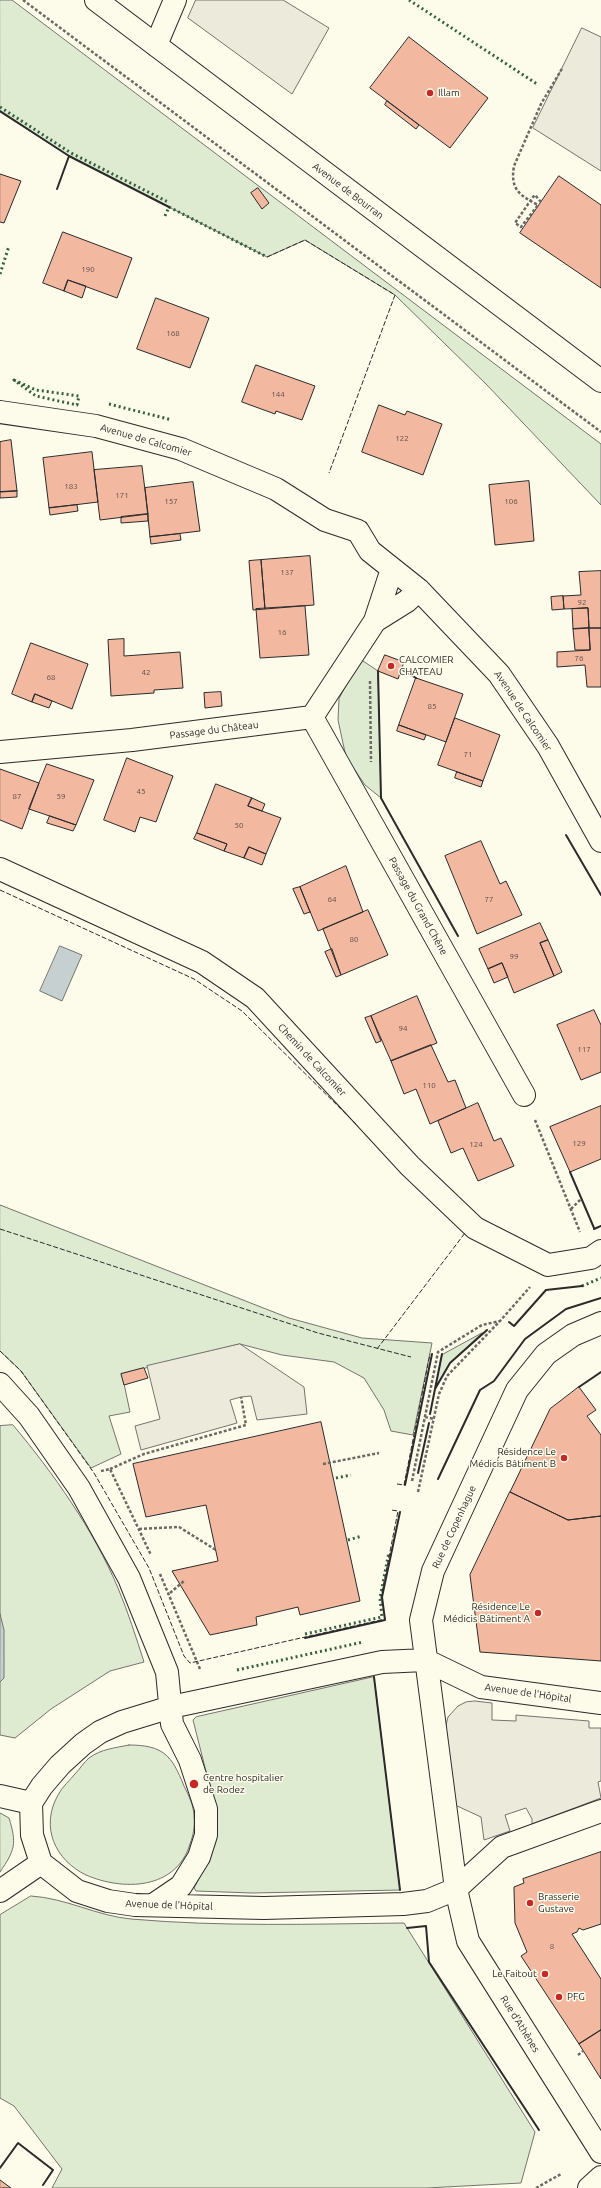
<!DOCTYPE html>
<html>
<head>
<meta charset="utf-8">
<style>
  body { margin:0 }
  canvas { display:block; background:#fdfbea }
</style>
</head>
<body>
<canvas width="601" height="2188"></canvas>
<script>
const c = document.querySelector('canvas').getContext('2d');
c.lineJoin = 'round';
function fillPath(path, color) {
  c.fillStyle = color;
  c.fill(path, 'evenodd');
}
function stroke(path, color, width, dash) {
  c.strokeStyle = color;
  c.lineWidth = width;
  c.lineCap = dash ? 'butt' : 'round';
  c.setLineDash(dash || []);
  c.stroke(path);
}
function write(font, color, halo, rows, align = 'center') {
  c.font = font + ' Ubuntu,sans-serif';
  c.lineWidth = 3;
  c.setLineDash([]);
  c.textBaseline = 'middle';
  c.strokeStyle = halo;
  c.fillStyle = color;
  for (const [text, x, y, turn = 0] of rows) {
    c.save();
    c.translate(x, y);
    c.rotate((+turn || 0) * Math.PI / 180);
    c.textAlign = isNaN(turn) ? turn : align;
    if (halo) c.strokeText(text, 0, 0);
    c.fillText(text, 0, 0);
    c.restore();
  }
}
const green = new Path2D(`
  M 0,0 L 12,0 L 601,444 L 601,505 L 486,384 L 395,295 L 305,240 L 267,257 L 69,156 L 0,112 Z
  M 360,659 L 378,671 L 381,798 L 365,785 L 346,757 L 338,720 L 339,699 Z
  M 0,1205 L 289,1318 L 362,1338 L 432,1343 L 413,1435 L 391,1431 L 384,1410 L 364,1378 L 334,1362 L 282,1355 L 240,1344 L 122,1374 L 130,1412 L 109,1416 L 121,1454 L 91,1468 L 21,1371 L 0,1351 Z
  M 482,1333 L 450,1363 L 435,1388 L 442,1355 Z
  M 13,1425 C 54,1474 93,1529 118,1588 C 128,1612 136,1637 144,1662 L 110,1671 L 51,1709 L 15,1738 L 0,1735 L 0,1426 Z
  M 374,1677 L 400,1890 L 252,1893 L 196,1891 L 194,1888 L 210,1858 L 213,1799 L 193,1720 L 196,1717 Z
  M 129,1745 C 164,1745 172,1756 184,1786 C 189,1796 194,1806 194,1817 C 195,1827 193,1836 190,1844 C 176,1890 123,1891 86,1875 C 55,1860 40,1827 58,1795 C 62,1787 70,1780 75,1774 C 80,1769 84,1762 89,1758 C 101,1749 115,1748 129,1745 Z
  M 0,1813 L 9,1818 C 17,1844 15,1850 0,1872 Z
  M 31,1896 C 66,1898 97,1916 131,1919 C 222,1927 313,1924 404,1923 L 535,2132 L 521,2183 L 426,2188 L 52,2188 L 62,2169 L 14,2106 L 0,2098 L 0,1915 Z`);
fillPath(green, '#deebd1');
stroke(green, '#74746e', 1);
const parking = new Path2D(`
  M 196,0 L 283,0 L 329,28 L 292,94 L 188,18 Z
  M 582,28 L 601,37 L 601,171 L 533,128 Z
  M 240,1344 L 304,1387 L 307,1414 L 257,1420 L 251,1396 L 241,1397 L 230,1400 L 237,1423 L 141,1450 L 135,1426 L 160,1419 L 147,1366 Z
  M 475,1701 L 492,1703 L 492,1720 L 516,1721 L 516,1715 L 589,1721 L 589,1728 L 601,1728 L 601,1781 L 598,1782 L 601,1798 L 532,1824 L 532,1819 L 526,1808 L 505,1815 L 510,1831 L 484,1840 L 481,1817 L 455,1805 L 445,1729 L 448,1717 L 458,1706 L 466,1702 Z`);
fillPath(parking, '#eceadb');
stroke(parking, '#74746e', 1);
const water = new Path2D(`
  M 60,946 L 82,955 L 62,1001 L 40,991 Z
  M 0,1614 L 4,1630 L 4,1678 L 0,1682 Z`);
fillPath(water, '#c7d0d0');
stroke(water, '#74746e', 1);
const building = new Path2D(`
  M 409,37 L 488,98 L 450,148 L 370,88 Z
  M 387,101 L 419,125 L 416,129 L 385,105 Z
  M 0,174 L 21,181 L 4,223 L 0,222 Z
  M 559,176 L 601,205 L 601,288 L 520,233 Z
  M 258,188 L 269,203 L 262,209 L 251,193 Z
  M 63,232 L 132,258 L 117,298 L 68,280 L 64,291 L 43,283 Z
  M 68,280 L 86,286 L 82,298 L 64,291 Z
  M 156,298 L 209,318 L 190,368 L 137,349 Z
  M 256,365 L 315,386 L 302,420 L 276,411 L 275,414 L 242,402 Z
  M 379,405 L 405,415 L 407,411 L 442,424 L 423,475 L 362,452 Z
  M 11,440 L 17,491 L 0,492 L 0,442 Z
  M 92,452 L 98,502 L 49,508 L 43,458 Z
  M 142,466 L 148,514 L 100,520 L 94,470 Z
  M 529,481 L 534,541 L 495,545 L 489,485 Z
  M 193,482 L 200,531 L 150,537 L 145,488 Z
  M 17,491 L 17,497 L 0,498 L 0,492 Z
  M 77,505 L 78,511 L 50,515 L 49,508 Z
  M 148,514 L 148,521 L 121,523 L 121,517 Z
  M 180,534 L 181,540 L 151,544 L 150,537 Z
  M 310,556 L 314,605 L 265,609 L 261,560 Z
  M 261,560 L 265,609 L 253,610 L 249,561 Z
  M 601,571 L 601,628 L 589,628 L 588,608 L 564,609 L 563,596 L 581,595 L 579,572 Z
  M 563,596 L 564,609 L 552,610 L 551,597 Z
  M 305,606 L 309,655 L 260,658 L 256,609 Z
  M 588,608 L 589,628 L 573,629 L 572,609 Z
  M 589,628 L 601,628 L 601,687 L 587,687 L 585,665 L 557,667 L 557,652 L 590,650 Z
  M 589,628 L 590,650 L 575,650 L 573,629 Z
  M 124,639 L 124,656 L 180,652 L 183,688 L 154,690 L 154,693 L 111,696 L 108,640 Z
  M 31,643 L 88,664 L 72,709 L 35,694 L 32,702 L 12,694 Z
  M 385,655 L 404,662 L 398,679 L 378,671 Z
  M 416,678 L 463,694 L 446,742 L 399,725 Z
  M 221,692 L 222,706 L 205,708 L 204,693 Z
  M 35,694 L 52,701 L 49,708 L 32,702 Z
  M 455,718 L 500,735 L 483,781 L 438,765 Z
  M 399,725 L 426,735 L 424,740 L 397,731 Z
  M 127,758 L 173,776 L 156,822 L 140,817 L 135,832 L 104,820 Z
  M 47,764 L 94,780 L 76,825 L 29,809 Z
  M 0,769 L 39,783 L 22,829 L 0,820 Z
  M 457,772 L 483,781 L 481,787 L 455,778 Z
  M 216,784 L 252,798 L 248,806 L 281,818 L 266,854 L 249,847 L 244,858 L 224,851 L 227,844 L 197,833 Z
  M 252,798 L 265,804 L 262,811 L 248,806 Z
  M 50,816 L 76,825 L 73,831 L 47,823 Z
  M 197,833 L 227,844 L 224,851 L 194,839 Z
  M 481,841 L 500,884 L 506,881 L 522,915 L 477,934 L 445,856 Z
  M 249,847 L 266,854 L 262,865 L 244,858 Z
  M 346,866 L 363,912 L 318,931 L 300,887 Z
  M 300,887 L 310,912 L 304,914 L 293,889 Z
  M 368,910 L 388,955 L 341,975 L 323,929 Z
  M 540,923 L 548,940 L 540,943 L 554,976 L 514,993 L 502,963 L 488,969 L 479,949 Z
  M 548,940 L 562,972 L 554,976 L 540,943 Z
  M 332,949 L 341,975 L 336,977 L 325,952 Z
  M 502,963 L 508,977 L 494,983 L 488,969 Z
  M 417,996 L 437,1043 L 391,1061 L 371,1016 Z
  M 594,1010 L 601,1025 L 601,1072 L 581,1080 L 557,1025 Z
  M 371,1016 L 381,1041 L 376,1043 L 365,1018 Z
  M 431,1045 L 448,1082 L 455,1080 L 466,1108 L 430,1124 L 416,1089 L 404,1094 L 391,1061 Z
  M 478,1103 L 494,1141 L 501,1138 L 514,1166 L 478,1181 L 463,1148 L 451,1153 L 438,1121 Z
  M 601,1106 L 601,1159 L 570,1172 L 550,1127 Z
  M 144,1368 L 148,1378 L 124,1385 L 121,1374 Z
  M 579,1387 L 596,1410 L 587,1416 L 601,1435 L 601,1516 L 568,1520 L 510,1492 L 550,1409 Z
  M 321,1422 L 360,1601 L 300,1615 L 298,1607 L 256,1617 L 257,1625 L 210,1635 L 172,1571 L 218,1561 L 206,1505 L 146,1517 L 133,1464 Z
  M 510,1492 L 568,1520 L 601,1516 L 601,1661 L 480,1652 L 470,1575 Z
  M 601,1852 L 601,1924 L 583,1930 L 579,1928 L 577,1932 L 572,1934 L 601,1979 L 601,2030 L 579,2044 L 521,1956 L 527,1952 L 515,1923 L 514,1890 L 514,1887 L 524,1883 L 523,1879 Z
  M 601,2030 L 601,2079 L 579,2044 Z
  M 0,2180 L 11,2188 L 0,2188 Z`);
fillPath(building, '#f2b8a0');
stroke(building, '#2b2b2b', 1);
const minor = new Path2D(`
  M 156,45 L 175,0
  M 0,412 L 96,426 L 181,449 L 276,489 L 325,520 L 358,531 L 370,551 L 419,590 L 499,674 L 548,746 L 601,841
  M 375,621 L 407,601 L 419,590
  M 312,717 L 524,1095
  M 0,752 L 132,740 L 312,717 L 375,621 L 392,569
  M 0,869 L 202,962 L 255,998 L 410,1166 L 475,1228 L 548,1265 L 591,1258 L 601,1251
  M 601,1323 L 573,1335 L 546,1354 L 517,1390 L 433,1571 L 421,1620 L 456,1889 L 468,1941 L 601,2152
  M 0,1384 L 29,1416 L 79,1488 L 129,1578 L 167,1672 L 172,1724 L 190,1760 L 206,1809 L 206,1835 L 199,1857 L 181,1886 L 153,1905
  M 601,1703 L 481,1687 L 425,1660 L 382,1662 L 171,1707 L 122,1722 L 100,1732 L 83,1744 L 60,1765 L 42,1786 L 31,1803 L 32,1835 L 41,1863 L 77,1891 L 108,1901 L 135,1905 L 264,1908 L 403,1904 L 427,1901 L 456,1889 L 502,1847 L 601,1811
  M 0,1796 L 31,1803
  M 0,1891 L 41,1863
  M 589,2188 L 601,2177`);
const major = new Path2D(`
  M 96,0 L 601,381`);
stroke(minor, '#2b2b2b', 24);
stroke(major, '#2b2b2b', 24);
stroke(new Path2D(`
  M 23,0 L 601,432
  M 541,202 L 535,195 L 533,197 L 515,223 L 521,227 L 538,205 C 519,195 510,189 514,166 L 541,104 L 563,67
  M 370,681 L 371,762
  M 535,1120 L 580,1232
  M 571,1209 L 581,1199
  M 425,1417 L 434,1419
  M 323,1464 L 379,1453
  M 110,1469 L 144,1454 L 246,1425 L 241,1397
  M 101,1471 L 110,1469 L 151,1555
  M 412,1481 L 438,1352 L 482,1325 L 500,1321
  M 418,1492 L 439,1394 L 447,1376 L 500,1321 L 530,1287
  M 139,1529 L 179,1527 L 216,1550
  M 160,1574 L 200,1669
  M 170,1593 L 184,1581
  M 578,2055 L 583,2051
  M 536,2188 L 561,2174`), '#6a6964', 2.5, [3, 2]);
stroke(minor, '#fdfbea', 22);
stroke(major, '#fdfbea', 22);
stroke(new Path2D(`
  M 409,0 L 537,84
  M 0,107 L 71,153 L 168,202
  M 165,216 L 169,207 L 267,257
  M 0,274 L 9,246
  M 14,380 L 36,390 L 79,396 L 77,405 L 36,396 Z
  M 109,404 L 172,420
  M 582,1286 L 601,1278
  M 336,1478 L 351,1475
  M 348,1540 L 362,1536
  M 305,1634 L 382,1617 L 380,1598 L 389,1552
  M 237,1670 L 363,1642`), '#34623c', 3, [2, 3]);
stroke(new Path2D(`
  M 267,257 L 305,240 L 395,295 L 329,473
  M 0,890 L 194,979 L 242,1011 L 358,1126
  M 0,1229 L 318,1333 L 411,1357
  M 377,1349 L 465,1233
  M 0,1351 L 21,1371 L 94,1473 L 149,1568 L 184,1656 L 190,1663 L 385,1619 L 381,1597 L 398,1511 L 391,1510
  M 397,1484 L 404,1485 L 430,1354`), '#2b2b2b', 1, [5, 2]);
stroke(new Path2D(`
  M 0,111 L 69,156 L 169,207
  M 57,189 L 69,156
  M 401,669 L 416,678
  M 378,671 L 381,798 L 458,936
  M 566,835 L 601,895
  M 570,1172 L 594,1228
  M 594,1229 L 601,1226
  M 509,1322 L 514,1326 L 546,1290 L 582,1286
  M 579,1387 L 601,1372
  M 435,1389 L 450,1363 L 487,1330
  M 430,1414 L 442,1354
  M 418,1473 L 429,1423
  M 438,1479 L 480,1390 L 494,1381 L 525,1339 L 566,1309 L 601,1298
  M 405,1485 L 432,1354
  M 305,1638 L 385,1620 L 382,1597 L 400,1512
  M 374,1677 L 400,1890
  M 407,1928 L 426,1926 L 429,1962 L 539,2130
  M 0,2168 L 18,2143 L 53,2170 L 43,2185`), '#2b2b2b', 2);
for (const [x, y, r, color] of [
  [430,93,4,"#c62828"],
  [391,666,4,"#c62828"],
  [564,1458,4,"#c62828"],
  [538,1613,4,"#c62828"],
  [194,1784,5,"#c62828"],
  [530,1903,4,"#c62828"],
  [545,1974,4,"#c62828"],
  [559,1997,4,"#c62828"]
]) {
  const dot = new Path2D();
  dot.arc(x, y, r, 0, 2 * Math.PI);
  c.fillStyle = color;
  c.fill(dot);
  stroke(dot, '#fdfbea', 1.5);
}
write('8px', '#5d4e48', null, [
  ["190",88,269],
  ["168",173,333],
  ["144",278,394],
  ["122",402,438],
  ["183",71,486],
  ["171",122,495],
  ["157",171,501],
  ["106",511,501],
  ["137",287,572],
  ["92",582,602],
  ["16",282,632],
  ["76",579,658],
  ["42",146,672],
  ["68",51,677],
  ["85",432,706],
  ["71",468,754],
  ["45",141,791],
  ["87",17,796],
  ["59",61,796],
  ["50",239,825],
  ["64",332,899],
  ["77",489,899],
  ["80",354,939],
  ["99",514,956],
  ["94",403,1028],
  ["117",584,1049],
  ["110",429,1085],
  ["129",579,1143],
  ["124",476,1144],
  ["8",552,1946]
]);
write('10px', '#2b2b2b', '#fdfbea', [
  ["Illam",438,93],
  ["CALCOMIER",399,660],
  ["CHATEAU",399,672],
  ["Résidence Le",556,1452,"right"],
  ["Médicis Bâtiment B",556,1464,"right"],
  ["Résidence Le",530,1607,"right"],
  ["Médicis Bâtiment A",530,1619,"right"],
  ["Centre hospitalier",203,1778],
  ["de Rodez",203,1790],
  ["Brasserie",538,1897],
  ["Gustave",538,1909],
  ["Le Faitout",537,1974,"right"],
  ["PFG",567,1997]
], 'left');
write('10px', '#2b2b2b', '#fdfbea', [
  ["Avenue de Bourran",348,191,37],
  ["Avenue de Calcomier",146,440,16],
  ["Avenue de Calcomier",523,711,56],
  ["Passage du Château",214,730,-7],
  ["Passage du Grand Chêne",418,906,61],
  ["Chemin de Calcomier",312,1060,47],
  ["Rue de Copenhague",454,1527,-65],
  ["Avenue de l'Hôpital",528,1693,8],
  ["Avenue de l'Hôpital",169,1905,2],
  ["Rue d'Athènes",520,2024,58]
]);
</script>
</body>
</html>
